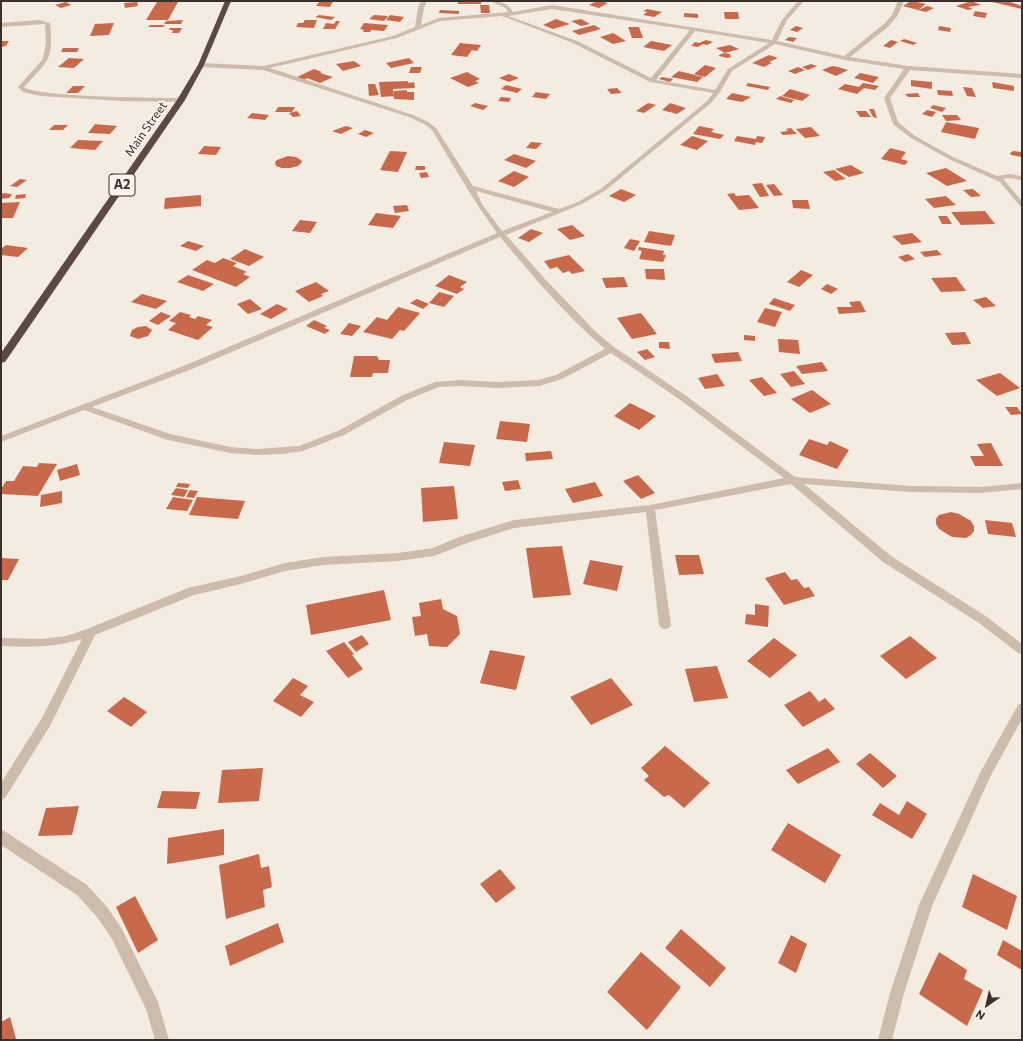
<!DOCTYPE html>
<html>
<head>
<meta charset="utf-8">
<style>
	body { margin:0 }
	#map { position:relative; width:1023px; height:1041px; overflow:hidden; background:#f4ebe1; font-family:Commissioner,sans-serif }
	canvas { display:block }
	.frame { position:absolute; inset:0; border:2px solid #3b302b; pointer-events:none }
	.north { position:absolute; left:967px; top:985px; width:40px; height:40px; -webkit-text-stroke:3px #fbf5ee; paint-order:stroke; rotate:214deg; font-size:11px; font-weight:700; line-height:16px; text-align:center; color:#3b302b }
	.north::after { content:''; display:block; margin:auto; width:14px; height:18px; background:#3b302b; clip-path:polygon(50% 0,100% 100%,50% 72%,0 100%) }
</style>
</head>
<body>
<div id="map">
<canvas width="1023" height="1041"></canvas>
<div class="frame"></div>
<div class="north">N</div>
</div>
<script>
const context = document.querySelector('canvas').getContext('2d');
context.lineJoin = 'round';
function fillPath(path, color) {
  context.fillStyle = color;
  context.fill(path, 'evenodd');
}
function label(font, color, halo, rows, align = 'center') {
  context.font = font + ' Commissioner,sans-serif';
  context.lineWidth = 3.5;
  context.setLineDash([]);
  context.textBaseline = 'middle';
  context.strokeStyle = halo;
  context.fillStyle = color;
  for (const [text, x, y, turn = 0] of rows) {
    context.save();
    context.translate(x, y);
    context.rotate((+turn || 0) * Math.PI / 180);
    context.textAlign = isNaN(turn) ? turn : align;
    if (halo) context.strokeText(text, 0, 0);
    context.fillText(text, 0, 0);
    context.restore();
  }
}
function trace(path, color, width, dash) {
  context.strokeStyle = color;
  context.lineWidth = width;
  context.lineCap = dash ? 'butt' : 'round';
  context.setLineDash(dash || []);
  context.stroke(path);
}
fillPath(new Path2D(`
	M320,1h13l-3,6 -14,-1z
	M458,1h23v3h-23z
	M597,1h2l9,2 -9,5 -10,-3z
	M911,1h1l14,3 -8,6 -15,-4z
	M971,1l10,4 -13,2 5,2 -5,1 -12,-4z
	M1007,1l15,5v3l-30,-7z
	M66,2l5,3 -10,3 -6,-3z
	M137,2l1,4 -13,2 -1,-5z
	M157,2h21l-10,18h-22z
	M480,5h9l1,8h-9z
	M927,6l7,2 -8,4 -8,-2z
	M647,9l15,3 -8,5 -11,-2 4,-3 -4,-1z
	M440,10l19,1v3l-20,-1z
	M975,11l12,2 -2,5 -12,-2z
	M724,12h14l1,7h-14z
	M684,13l14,1v4l-14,-1z
	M319,15l16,2 -4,3 -16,-3z
	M374,15l14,1 -4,5 -15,-2z
	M390,15l14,2 -4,5 -14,-2z
	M556,19l14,5 -17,5 -10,-4z
	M581,19l9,5 -9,2 -10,-5z
	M183,20l-2,4h-17l2,-3z
	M305,20h12l-3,8 -18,-1 2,-4h5z
	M336,21h4l-5,8h-12l3,-6 8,1z
	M114,23l-5,12 -19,1 5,-12z
	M364,23l24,2 -4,6 -13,-1 -1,2h-7l1,-2 -4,-1z
	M150,25h15l-2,2h-15z
	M594,25l7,4 -22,6 -7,-4z
	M796,26l7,2 -6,4 -7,-2z
	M939,26l12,2 -1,4 -12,-2z
	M628,27h11l4,11h-11z
	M170,28h12l-3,5h-7l1,-3h-4z
	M613,33l13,8 -13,3 -13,-7z
	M789,37l8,1 -4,4 -8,-2z
	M904,39l13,4 -4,2 -13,-4z
	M706,40l7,2 -6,3 -4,-1 -5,3 -7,-1 4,-4 4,1z
	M891,40l7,2 -8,6 -7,-2z
	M1,41h8l-3,5 -5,1z
	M651,41l21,4 -8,6 -21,-4z
	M460,43l21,2 -4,6 -5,-1 -5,7 -16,-2z
	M730,45l9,4 -14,4 -9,-5z
	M63,48h16l-2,4h-16z
	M724,53l6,1 1,3 -4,1 -8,-2v-1z
	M769,55l9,3 -9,4 3,1 -8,4 -12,-4z
	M69,58l15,1 -10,9 -16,-1z
	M409,58l5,5 -23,5 -5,-5z
	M354,61l7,5 -18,5 -7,-7z
	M811,64l6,2 -9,4 -6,-3z
	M705,65l11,3 -11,9 -11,-3z
	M832,66l6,1 10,3 -12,6 -14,-6z
	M411,67h11l-2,6h-11z
	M798,67l7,3 -10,4 -7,-3z
	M314,69l8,3 -2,1 13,4 -13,6 -13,-5 -3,2 -7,-3z
	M679,71l24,6 -6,5 -26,-5z
	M467,72l13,7 -5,2 4,2 -11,4 -18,-9z
	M860,73l19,4 -6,6 -19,-5z
	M509,74l10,4 -10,4 -10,-4z
	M662,77l11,2 -3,3 -11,-3z
	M911,80l21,2v7l-21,-3z
	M408,81v2l6,-1 1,6 -22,1 1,7 -13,1 -2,-15z
	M992,82l22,4v5l-21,-3z
	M748,83l22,4 -2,3 -22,-4z
	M863,83l16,3 -4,4 -11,-2 -7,6 -19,-5 7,-5 14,3z
	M368,84h7l4,11 -10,1z
	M506,85l16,4 -5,4 -16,-4z
	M73,86h12l-7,7h-12z
	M963,87l9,1 4,9 -9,-1z
	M617,88l5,5 -11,1 -4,-5z
	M790,89l20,6 -8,6 -20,-5z
	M407,90v2h7v8l-20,-1v-8z
	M937,90l15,1 1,5 -15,-1z
	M536,92l14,2 -4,5 -14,-2z
	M732,93l19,4 -9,5 -16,-3z
	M918,93l2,4h-12l-3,-3z
	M780,96l14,4 -3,3 -15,-4z
	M501,97l10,1 -2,4 -11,-1z
	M475,103l13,3 -5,4 -13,-4z
	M648,103l8,2 -12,8 -8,-2z
	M670,103l16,5 -9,6 -15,-4z
	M933,105l13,3 -4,4 -12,-4z
	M278,107h17l-3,5h-17z
	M869,109h5l3,9 -4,-1z
	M927,110l9,2 -4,5 -10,-3z
	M297,111l4,5 -8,1 -4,-4z
	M856,111h10l5,6h-11z
	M252,113l17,2 -4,5 -18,-2z
	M942,115h15l4,5 -15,1z
	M946,122l33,6 -4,11 -34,-7z
	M95,124l22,2 -7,8 -22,-1z
	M54,125h14l-5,5h-14z
	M346,126l7,2 -12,6 -9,-3z
	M699,126l15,3 -3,3 13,3 -4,4 -27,-5z
	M811,127l9,9 -15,2 -9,-9z
	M791,128l6,6 -14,1 -3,-3 8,-1 -2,-2z
	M365,130l9,3 -8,4 -8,-3z
	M692,136l16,5 -11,9 -17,-5z
	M737,136l19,3 1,-3 8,1 -3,6 -6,-1 -1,3 -21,-4z
	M78,140l25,1 -8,9 -25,-2z
	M531,142l11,1 -6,6 -10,-1z
	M204,146l17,1 -5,8 -18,-1z
	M890,148l16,4 -5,7 7,2 -3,4 -24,-6z
	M390,151l17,1 -9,20 -18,-2z
	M1013,151l9,1v5l-11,-2 -1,-2z
	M514,154l22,7 -10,7 -22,-8z
	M288,156l8,1 5,3 1,2 -4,4 -8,2h-8l-6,-2 -1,-4 2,-2z
	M851,165l13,8 -15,4 -14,-8z
	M416,166h9v4h-10z
	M946,168l21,13 -20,5 -21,-13z
	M834,170l12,9 -11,2 -12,-9z
	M514,171l15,6 -15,10 -16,-6z
	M427,172l2,5 -8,1 -2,-5z
	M20,179l7,1 -10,7 -7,-1z
	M762,183l7,13 -9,1 -8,-13z
	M774,184l9,11 -9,1 -8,-11z
	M621,189l15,6 -12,7 -15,-6z
	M973,189l8,7 -10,1 -8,-7z
	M4,193l7,1 1,1 -3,3 -8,1v-5z
	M734,193l2,3 13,-1 10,13 -20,2 -12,-16z
	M26,194l-1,4 -10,1 1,-4z
	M201,195v11l-37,3 1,-11z
	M946,196l10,9 -22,3 -9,-9z
	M792,200h16l2,9 -17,-1z
	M20,202l-7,16h-12v-15z
	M407,205l2,6 -14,2 -2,-7z
	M985,211l10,13 -34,1 -10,-13z
	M376,213l25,3 -8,12 -25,-3z
	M938,216h9l5,8h-10z
	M300,220l17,2 -7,11 -18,-2z
	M572,225l13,11 -15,4 -13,-11z
	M531,229l12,4 -14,9 -11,-4z
	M649,231l26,4 -4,11 -27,-4z
	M912,233l10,9 -20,3 -10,-9z
	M630,239l10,2 -6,10 -10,-3z
	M188,241l16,5 -8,5 -16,-5z
	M6,245l22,3 -10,9 -17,-2v-6z
	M639,247l25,4 -1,4h3l-3,7 -24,-3 3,-8 -4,-1z
	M245,249l19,8 -15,9 -19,-7z
	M937,250l5,5 -17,2 -5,-5z
	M908,254l7,5 -10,3 -7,-5z
	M569,255l16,16 -13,3 -3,-3 -6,2 -6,-6 -7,2 -6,-8z
	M223,258l14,5 -4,3 14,6 -4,2 7,3 -14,10 -44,-17 15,-10 8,3z
	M645,269h19l1,11 -19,-1z
	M801,270l12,5 -14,12 -12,-5z
	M188,275l26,9 -11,7 -26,-9z
	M449,275l18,7 -7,5 4,2 -7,5 -22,-8z
	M624,277l4,10 -22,1 -4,-10z
	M956,277l10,14 -25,1 -10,-14z
	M316,282l13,9 -8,3 2,2 -14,6 -14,-11z
	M827,284l11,5 -7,5 -10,-5z
	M439,292l15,4 -10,11 -15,-4z
	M142,294l25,7 -11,8 -25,-7z
	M986,297l10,9 -13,2 -10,-8z
	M774,298l21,7 -5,6 -21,-7z
	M250,299l12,10 -14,5 -11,-10z
	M417,299l12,5 -6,5 -13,-6z
	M860,301l6,11 -27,2 -2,-7h15l-3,-5z
	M277,304l11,5 -17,10 -11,-5z
	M398,307l22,6 -16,18 -4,-1 -8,9 -29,-7 14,-15 10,3z
	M765,308l17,4 -7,15 -18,-5z
	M161,312l10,4 -13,9 -9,-4z
	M180,312l11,3 -2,2 6,2 3,-3 14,4 -6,5 7,2 -15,13 -30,-10 8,-7 -7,-2z
	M641,313l16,21 -25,5 -15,-21z
	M314,320l13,6 -3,2 6,2 -5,4 -19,-8z
	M349,323l12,3 -9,10 -12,-2z
	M146,326l6,4 -4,6 -10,3 -8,-3 2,-6 6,-3z
	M965,332l6,12 -19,1 -7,-12z
	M744,335l11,1v5l-11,-1z
	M778,339l20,1 2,14 -21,-2z
	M659,342h10l1,7 -11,-1z
	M647,349l8,8 -10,3 -8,-8z
	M738,352l4,9 -27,2 -4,-9z
	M354,356h23l2,4h11l-2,13h-15l-1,4h-22z
	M822,362l6,9 -26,3 -6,-8z
	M794,371l11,13 -14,3 -11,-13z
	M1000,373l20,15 -23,8 -21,-16z
	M717,374l8,12 -20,3 -7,-11z
	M762,377l15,16 -13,3 -15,-16z
	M812,390l19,14 -21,9 -19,-14z
	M630,403l26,13 -17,14 -25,-14z
	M1005,407h12l5,7 -11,1z
	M500,421l30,3 -3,18 -31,-3z
	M809,439l18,6 3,-4 19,9 -12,19 -38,-14z
	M444,442l31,3 -5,21 -31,-3z
	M991,443l12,23h-28l-5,-10h14l-7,-12z
	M551,451l2,8 -27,2 -1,-8z
	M39,463l18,1 -19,32 -37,-2v-5l5,-8h8l9,-15 14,1z
	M77,464l3,11 -20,6 -3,-11z
	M638,475l17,18 -14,6 -18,-18z
	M518,480l3,9 -16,2 -3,-9z
	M595,482l8,14 -30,7 -8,-14z
	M178,483l12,1 -2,4 -12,-1z
	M454,486l4,33 -35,3 -2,-34z
	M176,488l12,2 -4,7 -13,-2z
	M190,490l8,1 -4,7 -8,-1z
	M62,491v12l-22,4 1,-12z
	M173,497l20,3 -6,11 -21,-2z
	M197,497l48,4 -7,18 -49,-4z
	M951,512l8,2 12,7 3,5v5l-3,4 -5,3 -14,-1 -13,-8 -3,-5v-5l3,-4z
	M985,520l27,3 4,14 -28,-3z
	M562,546l9,49 -38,3 -7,-50z
	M675,555h24l5,19 -25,1z
	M1,558l18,1 -11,21h-7z
	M590,560l33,6 -6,25 -34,-7z
	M785,572l6,8 6,-1 7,9 5,-1 6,9 -31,9 -19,-27z
	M384,590l7,30 -80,15 -5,-30z
	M441,599l2,10 14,7 3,18 -13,13 -18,-1 -2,-12 -12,2 -3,-19 9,-1 -2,-13z
	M755,604l14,2 -1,21 -23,-3 1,-10 9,1z
	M362,635l7,9 -13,8 -8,-10z
	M910,636l27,22 -31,21 -26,-23z
	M774,638l23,17 -27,23 -23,-17z
	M344,642l10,12 -2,1 11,14 -15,9 -22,-27z
	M490,650l35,6 -9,34 -36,-7z
	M717,666l11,32 -34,4 -9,-33z
	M293,678l15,8 -8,9 14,7 -13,15 -28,-16z
	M611,678l22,27 -42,20 -21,-28z
	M810,691l9,11 6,-4 10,11 -32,18 -19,-22z
	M124,697l23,15 -16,15 -24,-16z
	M665,746l45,37 -26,25 -15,-13 -5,2 -20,-17 5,-4 -8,-8z
	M828,748l12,14 -42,22 -12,-14z
	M870,753l27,23 -14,12 -27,-24z
	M263,768l-4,33 -41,2 4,-33z
	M162,791l38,1 -4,17 -39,-1z
	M907,801l20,13 -15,25 -40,-24 8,-12 19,12z
	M79,806l-7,29 -34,1 8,-28z
	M788,823l53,32 -16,28 -54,-33z
	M224,829v26l-57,9 1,-26z
	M259,854l2,14 8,-2 3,21 -9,3 2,17 -39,12 -7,-54z
	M500,869l16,19 -20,15 -16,-19z
	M973,874l44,22 -10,34 -45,-23z
	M135,896l23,44 -20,13 -22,-46z
	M278,923l6,19 -54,24 -5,-20z
	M681,929l45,39 -16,19 -45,-39z
	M791,935l16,9 -11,29 -18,-10z
	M1003,940l19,11v19l-25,-15z
	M641,952l40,35 -34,43 -40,-38z
	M939,952l28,18 -3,9 19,11 -16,36 -48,-32z
	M10,1017l6,22 -15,1v-18z`), '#c8694b');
fillPath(new Path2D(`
	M421,1h6l-3,7 -3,17 18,-7 69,-6 -2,-4 -16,-7c10,0 18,2 23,11l39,-7 220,35 10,-20 16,-19h6l-17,19 -10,21 67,15 40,-32 8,-9 6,-14h6l-6,14 -10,12 -38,30 58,9 114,8v4l-112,-8 -20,28 8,24 17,14 38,21 44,19 12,-2 13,2v4l-13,-2 -6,1 19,22v6l-2,-1 -20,-24 -51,-23 -38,-21 -18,-14 -9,-26 20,-29 -59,-9 -70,-16 -43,27 -12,21 -9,11 -105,87 -24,14 -76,31 39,44 52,54 17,14 71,48 110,82 116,9 70,1 41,-4v6l-41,4 -70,-1 -107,-8 87,72 96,61 35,27v10l-4,-1 -39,-30 -96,-61 -92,-78 -136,26 16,115 -2,3 -4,1 -4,-1 -2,-3 -13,-113 -132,16 -47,15 -33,13 -36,5 -75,4 -38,6 -44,13 -47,11 -99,40 -45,91 -45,72 -4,2v-17l41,-65 40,-79c-27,9 -53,8 -81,7v-8l40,1 25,-3 21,-7 101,-41 53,-12 44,-13 38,-6 75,-4 35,-5 26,-11 55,-17 136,-15 134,-27 -105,-79 -68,-46 -49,26 -23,7 -42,2 -37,-2 -21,1 -32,13 -63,35 -41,16 -21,3 -25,1 -27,-2 -62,-13 -84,-30 -83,32v-6l185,-71 311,-132c-24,-33 -44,-68 -65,-103l-8,-6 -15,-7 -146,-47 -62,-3 -3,-2 3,-2 63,3 129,-30 22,-9 3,-19zM552,9l138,21 -39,48 -74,-37 -69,-25zM502,16l71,27 77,39 63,11 -6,8 -105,87 -24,14 -19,7 -86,-23 -37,-58 -8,-6 -15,-7 -143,-47 127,-30 43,-17zM695,31l74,12 -41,26 -13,21 -59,-10zM476,191l76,21 -50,19 -20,-27zM500,237c33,39 66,79 105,112l-49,26 -18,5 -41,2 -37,-2 -25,2 -34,14 -63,35 -39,15 -42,3 -27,-2 -60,-13 -78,-27 100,-38z
	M39,20l11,3c4,37 -2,38 -26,64 10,10 135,11 157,11l3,2 -3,2 -60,-1 -80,-5 -18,-4 -5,-5 25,-28 3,-17 -1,-18 -44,3v-4z
	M1022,703v16l-32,58 -58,129 -28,87 -12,47h-14l12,-47 29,-88 62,-134 37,-66z
	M1,829l86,56 20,22 15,22 36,73 11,38h-14l-9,-31 -34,-70 -15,-22 -20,-22 -76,-50z`), '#cdbbac');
fillPath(new Path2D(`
	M225,1h6l-27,64 -19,35 -180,262 -4,1v-10l176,-253 21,-35z`), '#5c4a42');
label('12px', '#3b302b', '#fbf5ee', [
	["Main Street",146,129,-55]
]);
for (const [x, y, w] of [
	[122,185,26]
]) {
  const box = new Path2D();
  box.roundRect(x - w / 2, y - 11, w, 22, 3);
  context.fillStyle = '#fbf5ee';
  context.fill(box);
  trace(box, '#3b302b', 1);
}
label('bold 13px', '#3b302b', null, [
	["A2",122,185]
]);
</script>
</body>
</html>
